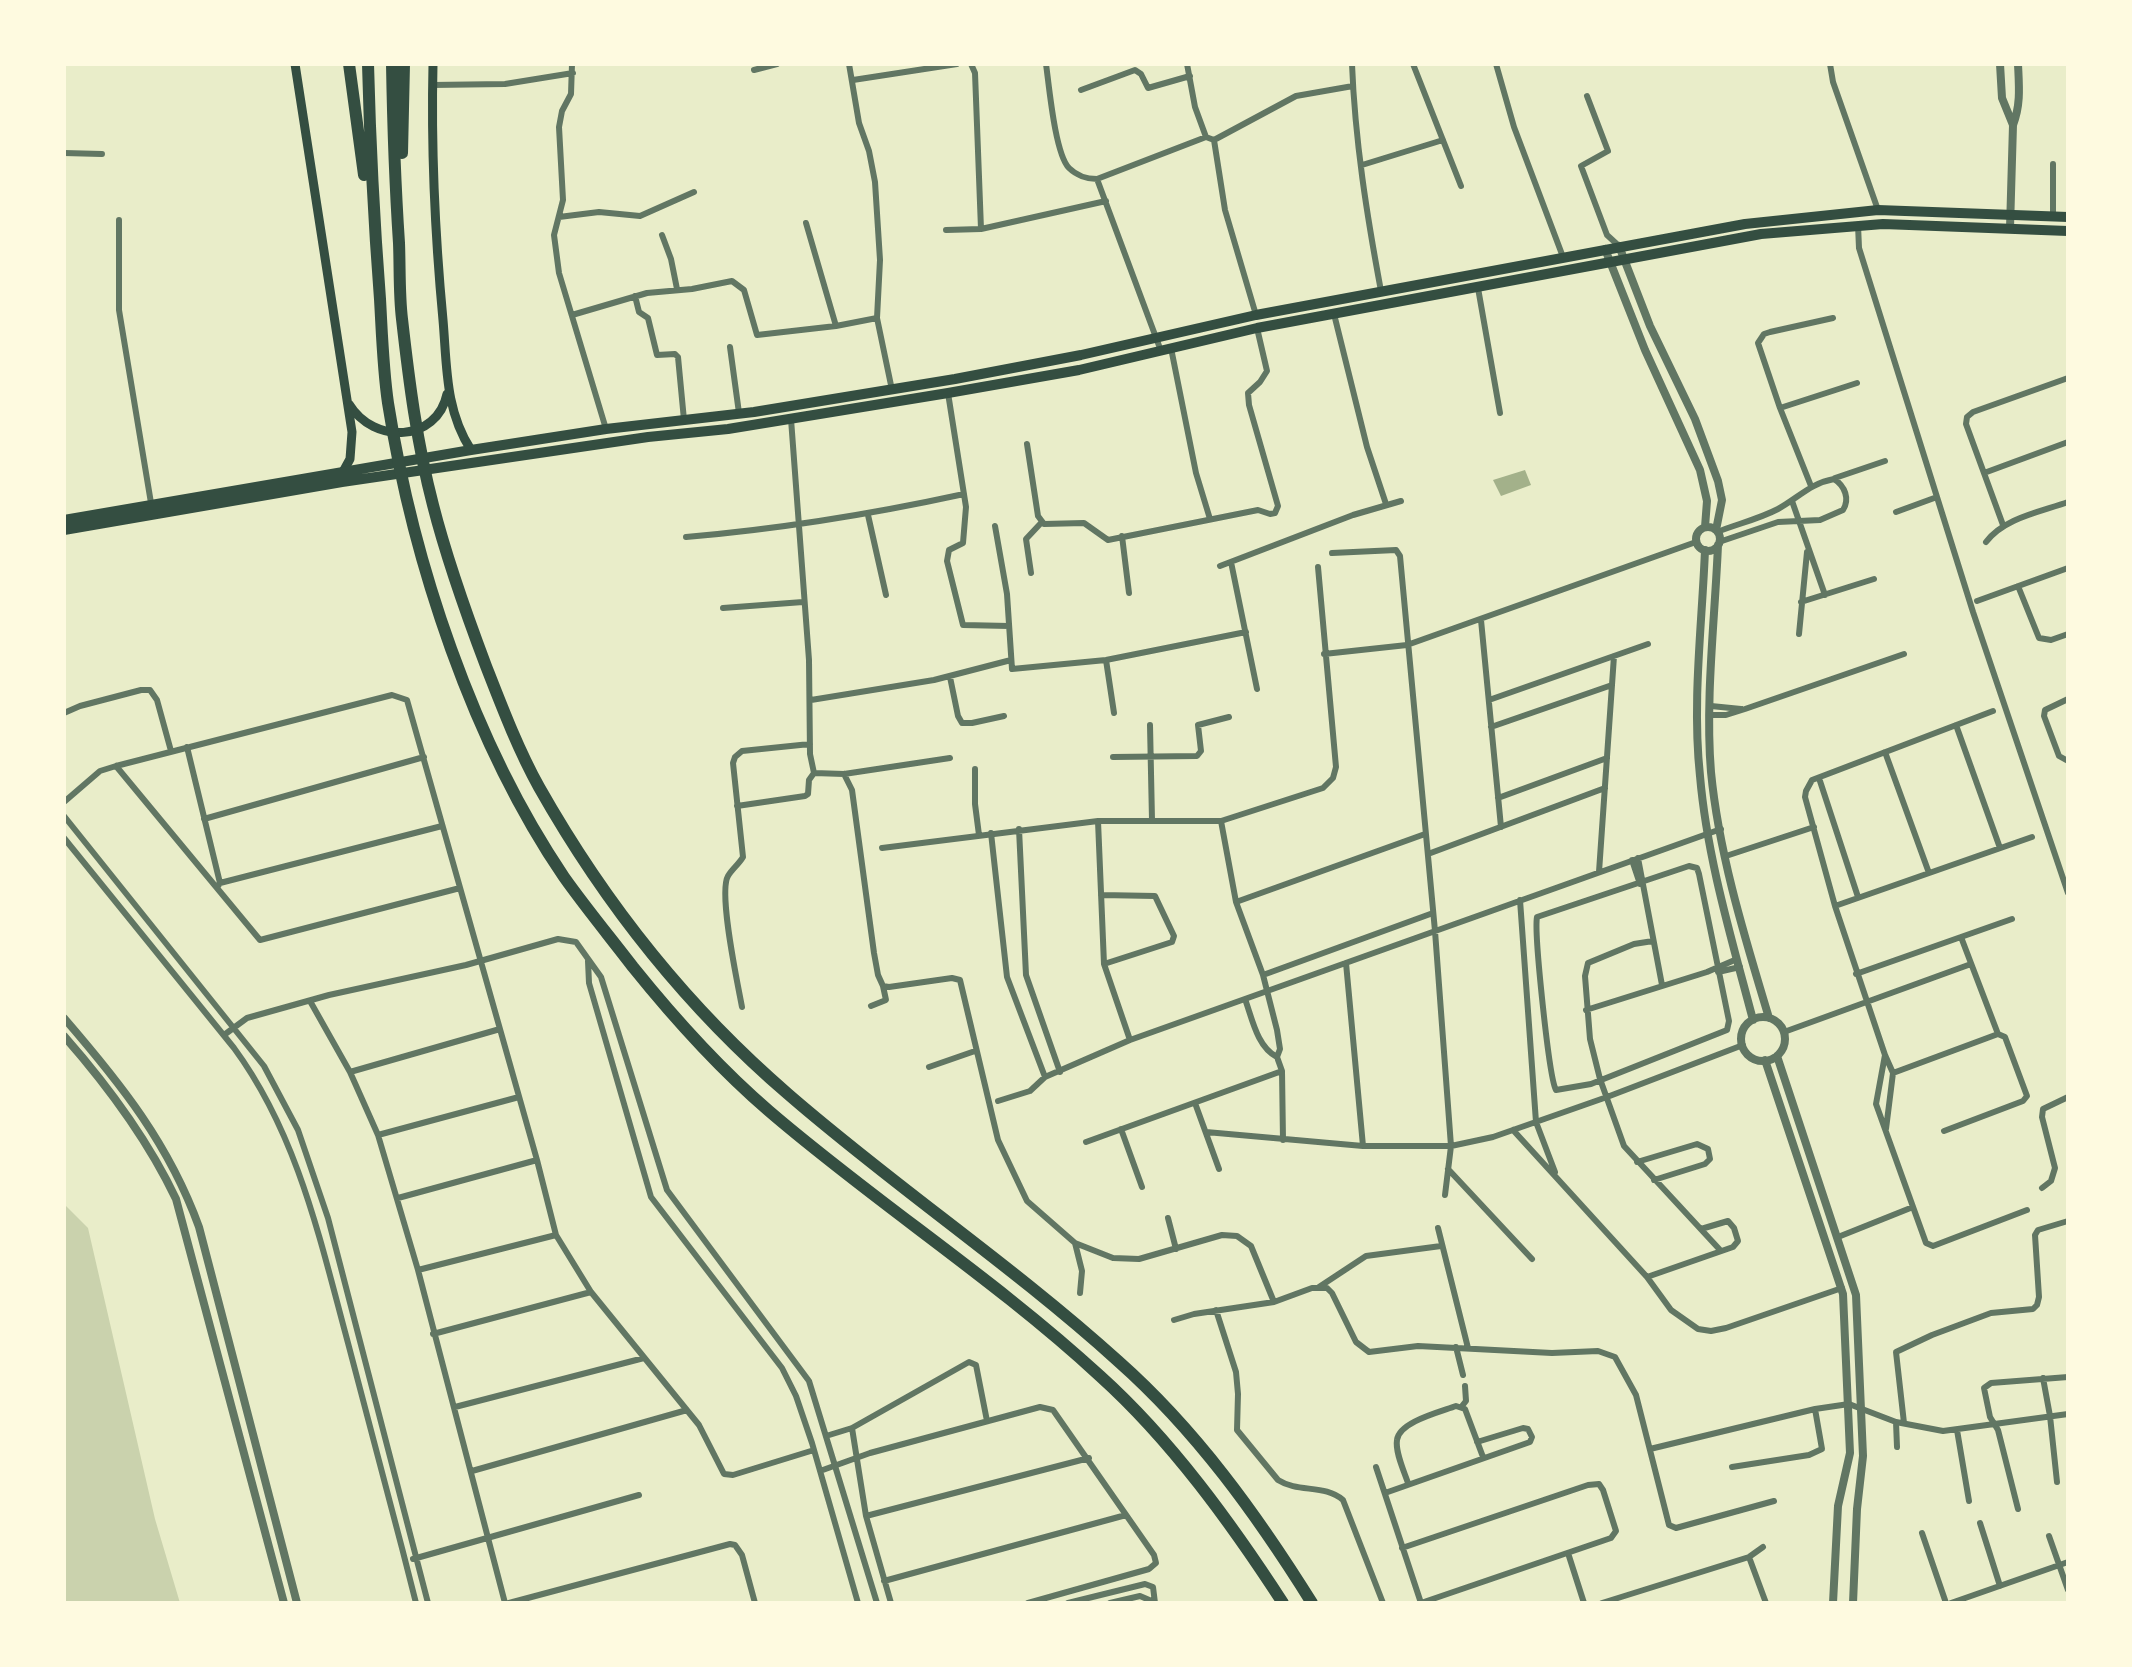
<!DOCTYPE html>
<html>
<head>
<meta charset="utf-8">
<style>
	body { margin:0 }
	#map { position:relative; width:2132px; height:1667px; overflow:hidden; background:#e9edc9; font-family:"Source Sans 3",sans-serif }
	canvas { display:block }
	.frame { position:absolute; inset:0; border:66px solid #fefae0; pointer-events:none }
</style>
</head>
<body>
<div id="map">
<canvas width="2132" height="1667"></canvas>
<div class="frame"></div>
</div>
<script>
const context = document.querySelector('canvas').getContext('2d');
context.lineJoin = 'round';
function fillPath(path, color) {
  context.fillStyle = color;
  context.fill(path, 'evenodd');
}
function trace(path, color, width, dash) {
  context.strokeStyle = color;
  context.lineWidth = width;
  context.lineCap = dash ? 'butt' : 'round';
  context.setLineDash(dash || []);
  context.stroke(path);
}
fillPath(new Path2D(`
	M64,1204l24,24 67,291 25,84h-116z`), '#cad2ad');
fillPath(new Path2D(`
	M1525,470l6,15 -30,11 -8,-16z`), '#a3b18a');
trace(new Path2D(`
	M572,64l-1,30 -9,17 -3,16 4,73 -9,35 5,38 47,156
	M849,64l10,59 10,28 6,31 5,78 -3,58 15,72
	M971,64l4,9 6,156
	M1046,64c3,21 9,90 23,104 7,7 18,11 28,11l109,-42
	M1187,64l8,43 11,30 8,3 11,70 31,105
	M1352,64c3,77 15,152 29,227
	M1413,64l48,122
	M1496,64l18,63 49,130
	M1830,64l3,18 45,128
	M754,70l23,-6
	M853,80l104,-16
	M432,85l73,-1 68,-11
	M1081,90l54,-20 6,4 7,14 42,-12
	M1587,96l21,55 -27,15 26,69 12,11
	M1214,140l82,-44 57,-10
	M64,153l38,1
	M2053,164v52
	M1362,165l81,-25
	M1097,179l64,172
	M559,217l40,-5 41,4 54,-24
	M119,220v90l32,193
	M806,223l30,103 41,-8
	M1858,225l1,23 114,364 95,281
	M946,230l35,-1 125,-28
	M662,235l9,24 6,30
	M1478,288l22,125
	M635,296l4,16 9,6 9,37 18,-1 3,3 6,63
	M1334,314l33,133 19,57
	M572,315l75,-22 45,-4 40,-8 12,9 13,45 79,-9
	M730,347l9,66
	M1171,348l25,125 14,46
	M948,393l18,114 -3,36 -14,7 -2,11 16,64 46,1
	M1780,408l77,-25
	M791,419l18,241 1,94 4,19
	M1027,444l11,72 6,8 40,-1 24,17 150,-30 12,4 5,-1 3,-7 -29,-101 -1,-12 12,-11 7,-11 -10,-43
	M1984,473l84,-31
	M1835,478l50,-17
	M1811,486l-31,-78 -22,-65 6,-9 6,-2 63,-14
	M1792,501l33,94
	M1896,512l41,-15
	M868,515l18,80
	M2003,525l-37,-101 1,-7 6,-5 95,-34
	M995,526l12,68 5,75 94,-9 140,-28
	M1717,532c20,-8 42,-13 61,-23 20,-11 33,-26 56,-30 11,7 16,20 9,31l-23,10 -42,2 -59,20
	M1122,536l7,57
	M686,537c94,-8 186,-23 278,-43
	M1986,542c18,-24 54,-30 82,-40
	M1332,553l64,-3 4,6 35,375 16,215 -6,49
	M1231,562l26,127
	M1220,566l133,-51 48,-14
	M1031,573l-5,-34 15,-16
	M2018,586l21,52 12,2 17,-6
	M1977,601l91,-33
	M1801,602l73,-23
	M723,608l80,-6
	M1481,620l20,207
	M1799,634l8,-82
	M1324,654l83,-9 289,-103
	M1106,660l8,53
	M950,677l8,39 4,7h10l32,-7
	M2068,699l-23,11 -1,6 15,40 9,5
	M811,700l123,-20 77,-20
	M1489,700l159,-56
	M1711,706l30,3
	M1993,711l-181,69 -6,11 -1,6 30,109 50,149 -9,49 50,139 7,3 94,-36
	M64,713l16,-7 61,-16h9l7,10 14,51
	M1711,715h15l19,-6 159,-55
	M1150,725l2,95
	M1956,725l44,123
	M1491,727l121,-42
	M187,747l33,136 -2,3
	M1885,752l44,121
	M1113,757l84,-1 4,-5 -3,-26 31,-8
	M116,766l144,174 200,-52
	M975,769v35l4,31
	M814,773l30,1 106,-16
	M844,774l8,16 22,163 4,22 5,11 6,1 63,-9 8,2 38,160 29,61 48,42 38,15 26,1 83,-24 15,1 14,10 23,56 -80,12 -20,6
	M1819,778l39,119
	M1498,798l109,-40
	M64,802l36,-31 16,-5 276,-71 15,5 130,460 19,75 35,57 108,133 25,49 9,1 81,-25
	M737,806l68,-10 3,-2 1,-14 5,-7
	M64,816l200,250 34,64 30,88 100,385
	M204,819l220,-62
	M1098,821l6,143 26,76
	M1221,821l15,81 27,73 14,55 3,19 -3,8 5,14 1,69
	M1019,829l7,146 34,97
	M991,833l16,144 38,100
	M64,838l170,210c64,87 86,192 114,295 23,86 46,173 68,260
	M882,848l216,-27h123l102,-33 10,-10 3,-11 -18,-200
	M1428,854l177,-66
	M1726,856l88,-29
	M1638,858l24,127
	M1632,860l8,24
	M1689,866l8,2 2,6 30,147 -2,9 -136,54 -35,6c-7,-12 -22,-157 -19,-173z
	M1599,872l15,-216
	M220,883l222,-57
	M1101,895l54,1 19,40 -2,6 -68,22
	M1520,900l16,222 19,50
	M1236,902l189,-68
	M1835,906l197,-69
	M1653,941l-19,3 -46,19 -3,13 5,63 10,40 24,67 97,105
	M588,961l1,22 62,214 131,171 14,28 16,47 46,160
	M1346,963l17,183
	M1718,972l22,-5
	M1856,974l156,-55
	M1263,975l170,-62
	M1245,999c7,19 12,48 32,58
	M310,1001l40,71 28,63 40,135 87,333
	M871,1006l15,-6 -3,-14
	M742,1007c-4,-22 -24,-114 -14,-131 4,-7 11,-12 15,-19l-10,-94 2,-6 7,-6 68,-7
	M1586,1010l121,-38 30,-13
	M1784,1032l187,-68
	M224,1035l23,-17 82,-23 137,-30 92,-26 18,3 25,35 66,213 142,191 68,222
	M1885,1055l8,18 -7,56
	M929,1067l46,-16
	M350,1072l150,-43
	M1893,1073l105,-39
	M998,1101l32,-10 15,-14 85,-37 591,-211
	M1195,1103l24,66
	M1121,1129l21,58
	M1513,1130l134,147 24,33 27,19 13,2 15,-3 116,-40
	M1944,1131l79,-30 4,-5 -22,-59 -7,-3 -37,-97
	M1206,1132l157,14h88l42,-9 114,-40 136,-52
	M378,1135l141,-38
	M1086,1142l196,-71
	M1637,1162l60,-18 11,5 2,10 -5,5 -51,16
	M1448,1169l84,90
	M2042,1188l9,-7 4,-13 -13,-51 1,-8 25,-12
	M398,1198l139,-38
	M1168,1218l8,31
	M1438,1228l30,120
	M1838,1237l75,-30
	M1075,1243l7,28 -2,22
	M418,1270l138,-35
	M1647,1277l86,-30 5,-6 -4,-13 -6,-7 -27,8
	M1319,1287l47,-31 75,-10
	M1274,1302l38,-14h15l5,5 24,49 13,10 49,-6 134,7 46,-2 17,6 21,38 33,130 7,3 98,-27
	M1216,1310l20,62 2,22 -1,36 41,50c20,13 47,4 65,20l40,103
	M433,1334l158,-42
	M1456,1347l7,28
	M2043,1378l7,38 7,66
	M1462,1406l4,-5 -1,-15
	M455,1407l189,-49
	M1896,1422l1,25
	M1904,1423l-8,-71 36,-17 59,-22 42,-4 4,-4 2,-8 -4,-62 3,-5 30,-9
	M852,1428l14,88 25,87
	M1957,1430l12,71
	M826,1436l26,-8 117,-66 7,3 11,56
	M1650,1449l165,-40 34,-5 47,18 47,9 125,-17
	M1376,1467l45,136
	M1732,1467l77,-12 13,-6 -7,-40
	M472,1471l215,-61
	M820,1471l50,-18 170,-46 13,3 101,145 2,8 -7,6 -121,34
	M1408,1483c-4,-12 -13,-31 -11,-43 2,-18 43,-28 59,-34l9,3 18,48
	M1385,1493l145,-51 2,-5 -4,-8 -5,-1 -46,14
	M2018,1509l-20,-79 -8,-13 -6,-29 7,-5 77,-6
	M866,1516l223,-58
	M1980,1523l20,63
	M1922,1533l24,70
	M2049,1536l19,54
	M1402,1548l186,-63 11,-1 4,6 13,41 -5,7 -190,65
	M1568,1553l16,50
	M1749,1557l17,46
	M413,1559l226,-64
	M884,1581l242,-66
	M509,1603l221,-59 5,1 7,10 13,48
	M1068,1603l77,-19 8,3 2,16
	M1110,1603l30,-7 14,6
	M1602,1603l147,-46 14,-10
	M1951,1603l117,-41`), '#617663', 6);
trace(new Path2D(`
	M2000,64l2,34 11,27
	M2010,228l3,-103c8,-21 6,-39 5,-61
	M1619,246l31,80 45,93 23,62 4,19 -6,30
	M1605,249l40,101 55,120 7,31 -2,26
	M1696 539a12 12 0 1 1 24 0a12 12 0 1 1-24 0Z
	M1718,545c-3,72 -13,156 -7,227 8,83 34,166 58,246
	M1705,550c-3,75 -13,152 -5,226 7,82 32,164 53,244
	M1741 1039a22 22 0 1 1 44 0a22 22 0 1 1-44 0Z
	M64,1018c57,66 105,126 135,209l98,376
	M64,1036c44,50 83,102 112,163l108,404
	M1777,1056l79,239 7,161 -6,53 -4,94
	M1765,1060l78,234 7,159 -12,53 -5,97`), '#617663', 8);
trace(new Path2D(`
	M295,64l57,368 -2,27 -6,11
	M433,64c-2,86 2,171 10,256 4,46 2,90 28,130
	M349,404c25,41 88,38 98,-10`), '#344e41', 9);
trace(new Path2D(`
	M64,520l407,-70 135,-21 148,-17 201,-33 126,-24 175,-40 489,-91 133,-14 190,7
	M64,530l278,-48 306,-45 80,-8 220,-36 131,-23 178,-42 504,-94 122,-10 185,7`), '#344e41', 10);
trace(new Path2D(`
	M349,64l15,111
	M368,64c2,79 6,157 12,235 2,35 3,70 8,104 25,159 85,340 176,474 22,31 46,60 69,90 41,51 86,101 136,144 107,92 227,169 331,265 71,64 131,147 183,227
	M392,64c1,60 3,119 7,179 1,25 0,51 3,76 7,62 15,125 31,186 14,55 33,108 53,161 16,41 32,83 53,121 65,115 149,221 249,307 107,93 225,172 330,267 78,69 139,154 194,242
	M402,153l2,-89`), '#344e41', 12);
</script>
</body>
</html>
